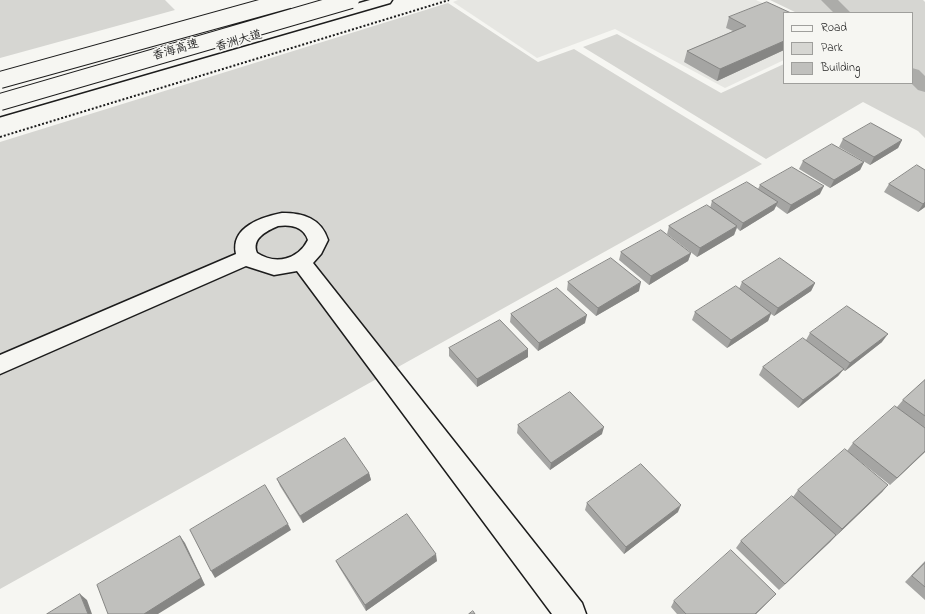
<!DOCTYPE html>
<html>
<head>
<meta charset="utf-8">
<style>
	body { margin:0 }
	#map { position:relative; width:925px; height:614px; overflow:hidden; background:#f6f6f2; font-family:"Indie Flower",sans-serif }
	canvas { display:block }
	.legend { position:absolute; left:783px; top:12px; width:130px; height:72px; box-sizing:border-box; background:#f6f6f2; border:1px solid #9f9f9c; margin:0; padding:5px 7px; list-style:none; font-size:12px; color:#1c1c1c }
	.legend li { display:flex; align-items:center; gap:8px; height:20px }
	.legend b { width:20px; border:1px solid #9f9f9c }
</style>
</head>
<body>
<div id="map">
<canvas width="925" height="614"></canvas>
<ul class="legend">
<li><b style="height:5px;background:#f6f6f2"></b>Road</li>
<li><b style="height:11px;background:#d6d6d2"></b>Park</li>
<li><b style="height:11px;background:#c0c0bd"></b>Building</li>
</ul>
</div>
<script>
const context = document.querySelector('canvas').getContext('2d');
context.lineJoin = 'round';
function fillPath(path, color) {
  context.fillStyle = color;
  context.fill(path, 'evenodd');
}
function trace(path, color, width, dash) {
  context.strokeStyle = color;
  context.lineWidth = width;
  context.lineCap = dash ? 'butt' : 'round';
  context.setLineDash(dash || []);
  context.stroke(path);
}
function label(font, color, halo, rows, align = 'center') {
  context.font = font + ' "Indie Flower","LXGW WenKai TC",sans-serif';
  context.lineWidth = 3.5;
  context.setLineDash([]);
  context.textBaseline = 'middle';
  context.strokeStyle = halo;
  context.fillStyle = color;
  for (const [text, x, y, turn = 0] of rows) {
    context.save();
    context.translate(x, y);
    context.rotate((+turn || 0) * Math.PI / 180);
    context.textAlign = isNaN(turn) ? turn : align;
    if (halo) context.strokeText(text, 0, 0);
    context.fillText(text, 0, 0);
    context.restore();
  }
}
fillPath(new Path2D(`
	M458,0h298l28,13v47l-59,28 -110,-59 -78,29 -84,-56z`), '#e6e6e2');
fillPath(new Path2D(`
	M0,0h165l10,10 -175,48z
	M770,0h153l2,2v136l-7,-7 -55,-29 -97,57 -183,-112 34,-13 104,59 63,-29v19h128v-70h-115z
	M448,3l90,59 36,-13 188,115 -762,425v-447z`), '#d6d6d2');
fillPath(new Path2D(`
	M821,0h17l13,13h-17z
	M912,68l7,2 6,6v16l-7,-2 -7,-7z`), '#acaca9');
const minor = new Path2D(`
	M282,213c21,0 39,5 46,27l-7,14 -8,9 269,340 4,11h-34l-255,-343 -23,4 -28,-9 -246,108v-19l236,-101c-6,-27 26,-37 46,-41zM278,226c13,-2 26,1 30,14 -10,20 -33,25 -51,13 -6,-14 9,-22 21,-27z`);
const highway = new Path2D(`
	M370,0h22l-2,3 -390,113v-10z`);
trace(minor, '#1c1c1c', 3);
trace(highway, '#1c1c1c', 3);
trace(new Path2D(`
	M0,137l449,-137`), '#1c1c1c', 2, [2, 2]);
fillPath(minor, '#f6f6f2');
fillPath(highway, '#f6f6f2');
const highwayBridge = new Path2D(`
	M0,80l289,-80
	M0,102l351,-102`);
trace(highwayBridge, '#1c1c1c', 18, []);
trace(highwayBridge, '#f6f6f2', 16);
fillPath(new Path2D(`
	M784,13v37l-67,31 -33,-19 3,-11 46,-20 -7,-3 3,-11z
	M843,139l59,1 -4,8 -28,17 -31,-18z
	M803,161l61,1 -4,8 -30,18 -31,-19z
	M925,170v37l-7,5 -34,-20 5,-8z
	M760,185l60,9 -33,20 -11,-8 -2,4 -34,21 -3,-3 -3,7 -37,22 -30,-23 2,-8 41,-18 2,-7 46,-12z
	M621,252l70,1 -3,8 -39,24 -30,-25z
	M568,282l71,9 -43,25 -29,-26z
	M742,282l73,1 -4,8 -37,25 -3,-2 -3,7 -41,27 -35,-28 3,-8 44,-23z
	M511,314l74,9 -47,28 -28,-29z
	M810,333l72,9 -37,29 -2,-1 -5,6 -40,32 -39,-33 4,-8 43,-27z
	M449,348l79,9 -51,30 -28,-31z
	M925,380v72l-35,33 -43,-34 6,-8 44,-36 6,-7z
	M518,425l84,9 -52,36 -33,-37z
	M369,473l2,7 -68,43 -23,-37 -3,-7z
	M888,485l-6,7 -46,44 -6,6 -51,48 -43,-42 5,-7 52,-44 5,-7z
	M587,503l91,9 -54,42 -39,-44z
	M336,561h101l-71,50 -27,-44z
	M925,561v39l-20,-18z
	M776,594l-20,20h-79l-6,-7 3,-6z`), '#a5a5a3');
fillPath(new Path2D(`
	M784,41v9l-67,31 3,-12z
	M902,140l-4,8 -28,17 4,-8z
	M864,162l-4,8 -30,18 4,-8z
	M824,186l-4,8 -33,20 4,-9z
	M778,202l-4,8 -34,21 3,-8z
	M925,202v5l-7,5 5,-8z
	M737,226l-3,9 -37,22 3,-9z
	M691,253l-3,8 -39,24 2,-9z
	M641,282l-2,9 -43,25 2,-8z
	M815,283l-4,8 -37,25 4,-8z
	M771,313l-3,8 -41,27 4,-8z
	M587,315l-2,8 -47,28 1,-8z
	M888,334l-6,8 -37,29 5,-8z
	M528,349v8l-51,30v-8z
	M844,369l-6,7 -40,32 5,-8z
	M604,427l-2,7 -52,36 1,-7z
	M925,451v1l-35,33 7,-7z
	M369,473l2,7 -68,43 -3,-7z
	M888,485l-6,7 -46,44 6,-7z
	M681,505l-3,7 -54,42 2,-7z
	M288,524l3,6 -76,48 -4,-7z
	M836,535l-6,7 -51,48 6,-6z
	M180,536l5,7 20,42 -47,29h-14z
	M436,554l1,7 -71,50 -1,-6z
	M80,594l7,6 5,14h-4z
	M776,594l-20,20h-1z`), '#868684');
const building = new Path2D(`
	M767,2l24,11h-7v28l-64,28 -33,-18 59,-25 -17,-9z
	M871,123l31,17 -28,17 -31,-18z
	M832,144l32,18 -30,18 -31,-19z
	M917,165l8,5v32l-2,2 -34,-20z
	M792,167l32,19 -33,19 -31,-20z
	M747,182l31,20 -35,21 -31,-22z
	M707,205l30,21 -37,22 -31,-22z
	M661,230l30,23 -40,23 -30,-24z
	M611,258l30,24 -43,26 -30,-26z
	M780,258l35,25 -37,25 -36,-26z
	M736,286l35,27 -40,27 -36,-28z
	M557,288l30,27 -48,28 -28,-29z
	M847,306l41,28 -38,29 -40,-30z
	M500,320l28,29 -51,30 -28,-31z
	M803,338l41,31 -41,31 -40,-33z
	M925,380v36l-22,-16z
	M570,392l34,35 -53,36 -33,-38z
	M895,406l30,22v23l-28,27 -44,-35z
	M345,438l24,35 -69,43 -23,-37z
	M845,449l43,36 -46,44 -44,-39z
	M641,464l40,41 -55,42 -39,-44z
	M265,485l23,39 -77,47 -21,-41z
	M792,496l44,39 -51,49 -44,-43z
	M407,514l29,40 -71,51 -29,-44z
	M180,536l21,42 -57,36h-36l-11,-29z
	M731,550l45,44 -21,20h-69l-12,-13z
	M925,563v24l-13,-11z
	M80,594l8,20h-41z
	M473,611l2,3h-6z`);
fillPath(building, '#c0c0bd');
trace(building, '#868684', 1);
label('12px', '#1c1c1c', '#f6f6f2', [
	["香洲大道",239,42,-16],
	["香海高速",176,51,-16]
]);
</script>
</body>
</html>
